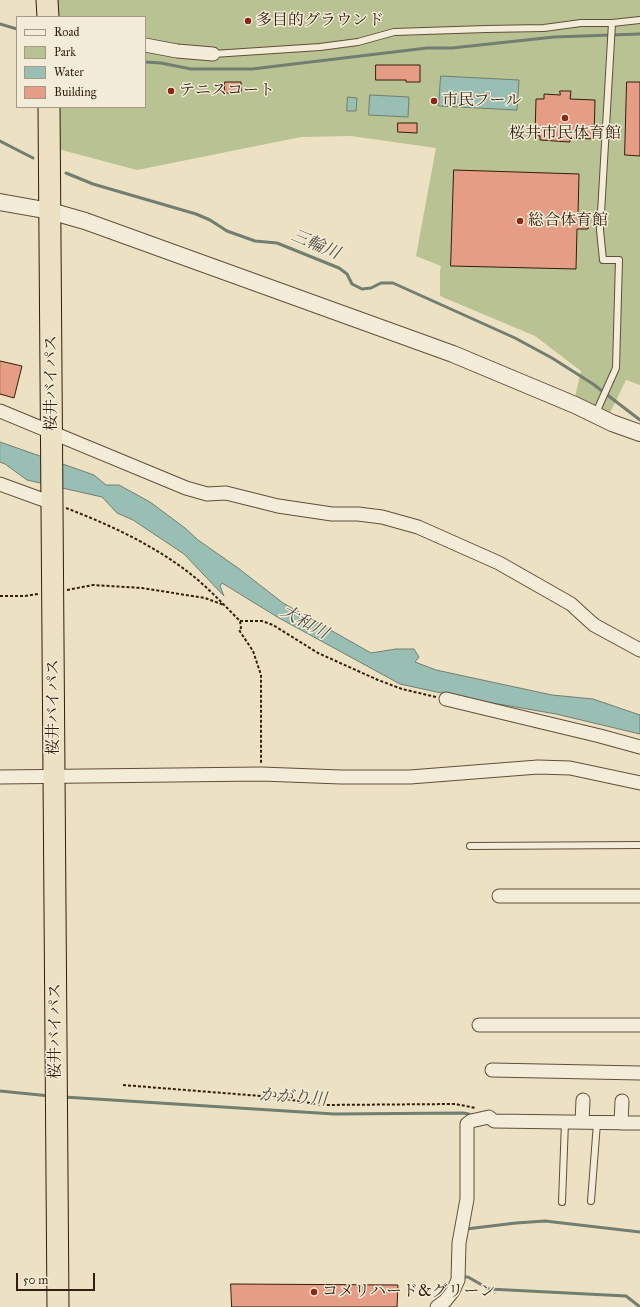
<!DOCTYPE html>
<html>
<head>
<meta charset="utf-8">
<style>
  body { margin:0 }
  #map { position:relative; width:640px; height:1307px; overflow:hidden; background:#ede1c3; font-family:"IM FELL Great Primer",serif }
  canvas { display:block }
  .legend { position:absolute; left:16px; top:16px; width:130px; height:92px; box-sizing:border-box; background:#f3ecd8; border:1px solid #a79986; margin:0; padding:5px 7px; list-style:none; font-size:12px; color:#341d0c }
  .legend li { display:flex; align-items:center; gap:8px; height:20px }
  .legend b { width:20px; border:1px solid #a79986 }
  .scale { position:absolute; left:16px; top:1273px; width:79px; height:18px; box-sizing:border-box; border:2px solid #341d0c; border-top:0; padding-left:5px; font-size:12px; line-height:14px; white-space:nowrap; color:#341d0c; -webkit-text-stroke:3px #f3ecd8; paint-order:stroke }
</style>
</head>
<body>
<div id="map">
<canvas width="640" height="1307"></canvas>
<ul class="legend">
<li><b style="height:5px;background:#f3ecd8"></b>Road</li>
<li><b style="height:11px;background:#b9c293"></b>Park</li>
<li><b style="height:11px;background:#99beb3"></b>Water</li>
<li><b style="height:11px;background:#e59e85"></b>Building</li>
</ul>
<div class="scale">50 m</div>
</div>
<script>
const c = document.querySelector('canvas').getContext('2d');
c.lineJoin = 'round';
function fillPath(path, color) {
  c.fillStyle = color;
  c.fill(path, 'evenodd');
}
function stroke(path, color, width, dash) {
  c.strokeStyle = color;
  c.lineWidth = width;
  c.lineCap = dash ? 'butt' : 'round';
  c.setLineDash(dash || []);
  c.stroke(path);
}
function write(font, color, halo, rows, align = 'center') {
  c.font = font + ' "IM FELL Great Primer","Noto Serif JP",serif';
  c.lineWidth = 3;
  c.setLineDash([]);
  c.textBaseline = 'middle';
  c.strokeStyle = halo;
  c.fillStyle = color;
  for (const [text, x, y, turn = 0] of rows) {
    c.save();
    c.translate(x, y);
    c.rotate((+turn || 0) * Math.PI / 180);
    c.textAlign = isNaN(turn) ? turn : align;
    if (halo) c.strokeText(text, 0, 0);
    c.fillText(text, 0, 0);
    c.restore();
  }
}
const green = new Path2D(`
  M55 0H640V385L626 380 610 413 575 397 581 371 535 336 440 296V271L441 266 416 256 436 148 351 136 301 137 137 170 58 149V107H145V17H55Z`);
const water = new Path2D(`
  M441 76 519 80 517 110 439 106Z
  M370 95 409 97 408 117 369 115Z
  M348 97 357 98 356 111H347Z
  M0 442 94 475 106 485H119L150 502 185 528 198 540 238 568 283 603 371 653 396 649H414L419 657 415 662 436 670 552 695 593 699 640 715V734L556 714 464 698 400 684 279 618 222 583 220 586 224 596 184 554 133 520 117 513 102 497 27 480 5 464 0 462Z`);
const stream = new Path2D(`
  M0 24 17 29
  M145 62 161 63 191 69H252L427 48H452L554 37 640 34
  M0 141 33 158
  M66 173 93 184 196 214 210 220 227 231 255 241 277 243 339 268 347 274 352 284 362 289 371 288 381 283H393L515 338 552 358 593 384 640 420
  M0 1091 50 1096
  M64 1097 334 1114 463 1113 469 1114 470 1119
  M466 1229 516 1223 545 1221 640 1232
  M463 1277H468L489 1289 626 1296 640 1307`);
const building = new Path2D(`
  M376 65H420V82H406V80H376Z
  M225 82H241V93H225Z
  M627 82H640V156L625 155Z
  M560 91H571L570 99 595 100 594 139 570 138V142L540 140V136L535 135 536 99H544V94L560 95Z
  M398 123H417V133L398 132Z
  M454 170 579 174 578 214H588V229H577L576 269 451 266Z
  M0 361 22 366 14 398 0 394Z
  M231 1284 398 1285 397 1307H232Z`);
const path = new Path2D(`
  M66 508C113 526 160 548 198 580 213 593 226 607 240 621L241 628 239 630 253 651 261 675V763
  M67 590 93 585 142 588 205 598 224 605
  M0 596H25L38 594
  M240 621H262L273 625 318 653 378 680 402 689 436 697
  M123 1085 273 1097 323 1105 455 1104 476 1108`);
const service = new Path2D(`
  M213 54 320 47 358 42 394 32 486 29 544 28 581 23H612L640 20
  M596 415 599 406 616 368 619 260H603L600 230 612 23
  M470 846 640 845
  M591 1201 597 1123
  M562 1202 565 1122`);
const minor = new Path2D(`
  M145 45 177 51 213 54
  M0 411 186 488 207 494 226 493 278 506 332 514H358L382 517 418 527 499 563 571 604 594 625 640 650
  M0 484 52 503
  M446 699 600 736 640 747
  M0 777 261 774 341 777H410L538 767 570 768 640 783
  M499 896H640
  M479 1025H640
  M492 1070 640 1073
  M582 1122 583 1100
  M621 1123 622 1101
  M437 1307 445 1301 453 1291 458 1280 459 1243 467 1199V1124L471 1121 489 1117 494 1121 640 1123`);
const tertiary = new Path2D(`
  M0 202 50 211 85 221 453 354 575 405 612 423 640 433`);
const trunk = new Path2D(`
  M47 0 48 17
  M49 107 58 1307`);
const markers = [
  [248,21,4,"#8f2418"],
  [171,91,4,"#8f2418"],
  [434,101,4,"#8f2418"],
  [565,118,4,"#8f2418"],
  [520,221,4,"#8f2418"],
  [314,1292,4,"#8f2418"]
];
const poiNames = [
  ["多目的グラウンド",256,21],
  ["テニスコート",179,91],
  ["市民プール",442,101],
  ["桜井市民体育館",565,134,"center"],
  ["総合体育館",528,221],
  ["コメリハード&グリーン",322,1292]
];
const streetNames = [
  ["桜井バイパス",52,383,-90],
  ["桜井バイパス",54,707,-90],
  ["桜井バイパス",56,1031,-90]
];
const waterNames = [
  ["三輪川",315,245,23],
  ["大和川",304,623,29],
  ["かがり川",293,1098,4]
];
fillPath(green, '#b9c293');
fillPath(water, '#99beb3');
stroke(water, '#717e70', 1);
stroke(stream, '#717e70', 3);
fillPath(building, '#e59e85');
stroke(building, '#341d0c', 1);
stroke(service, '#624e3a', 8);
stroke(minor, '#624e3a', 15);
stroke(tertiary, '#624e3a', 18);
stroke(trunk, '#341d0c', 23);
stroke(path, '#341d0c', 2, [3, 2]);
stroke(service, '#f3ecd8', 6);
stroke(minor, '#f3ecd8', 13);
stroke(tertiary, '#f3ecd8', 16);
stroke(trunk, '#ede1c3', 21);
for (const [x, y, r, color] of markers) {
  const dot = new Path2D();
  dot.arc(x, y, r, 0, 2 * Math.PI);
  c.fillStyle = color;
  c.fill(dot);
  stroke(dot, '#f3ecd8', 1.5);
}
write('16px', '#341d0c', '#f3ecd8', poiNames, 'left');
write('16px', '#341d0c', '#f3ecd8', streetNames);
write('italic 17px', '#524d3e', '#f3ecd8', waterNames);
</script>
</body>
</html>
